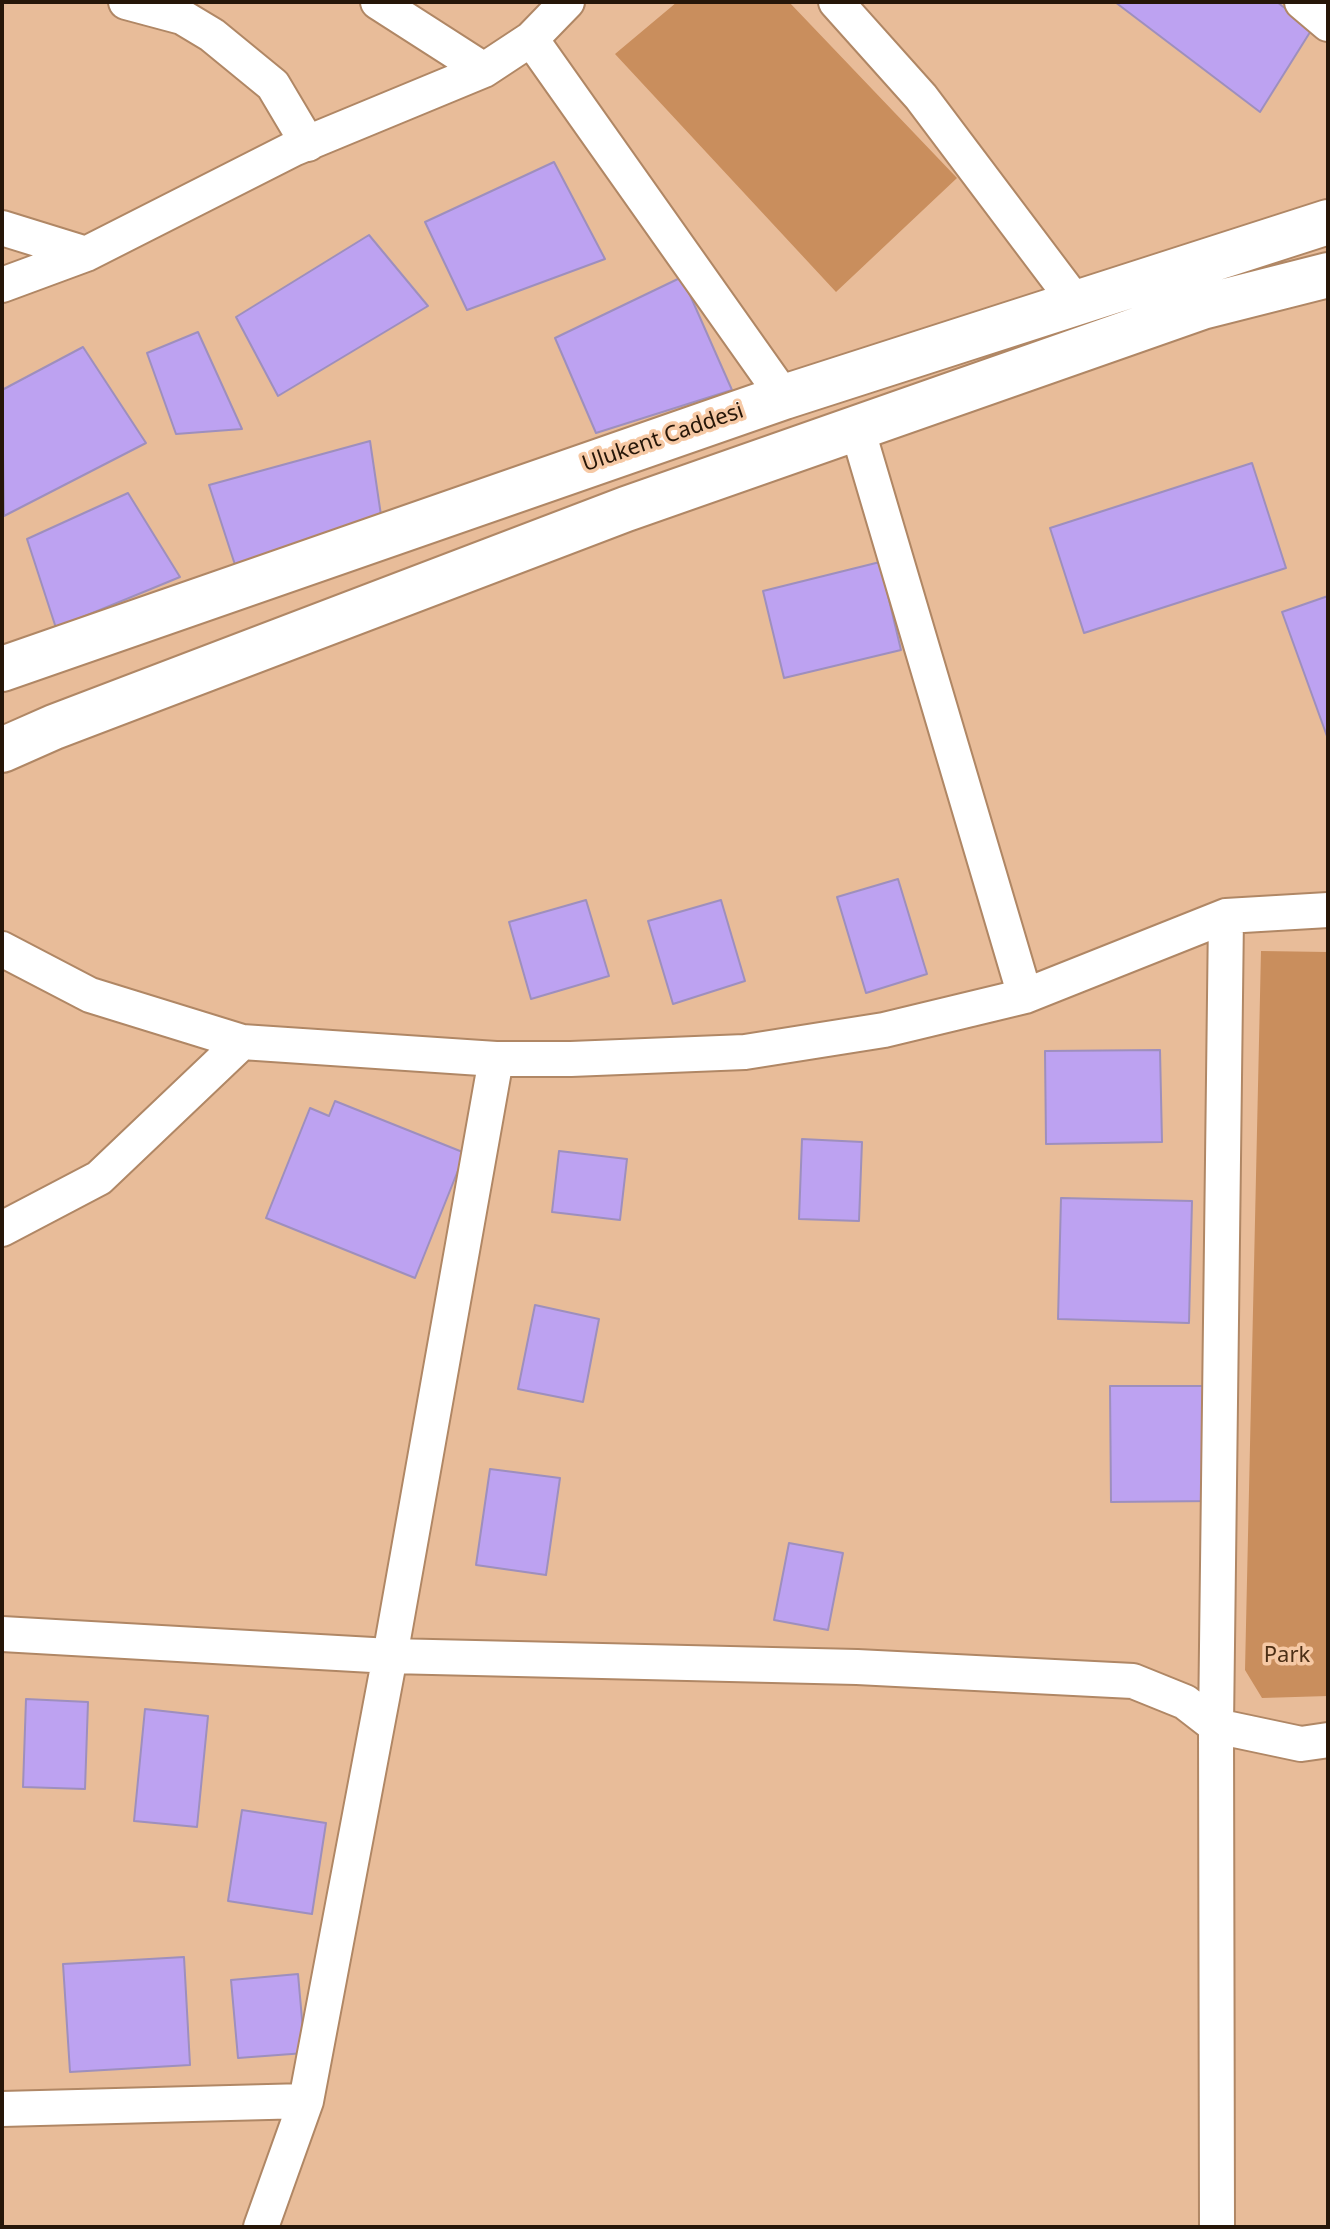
<!DOCTYPE html>
<html>
<head>
<meta charset="utf-8">
<style>
  body { margin:0 }
  #map { position:relative; width:1330px; height:2229px; overflow:hidden; background:#e8bc99; font-family:"Noto Sans",sans-serif }
  canvas { display:block }
  .frame { position:absolute; inset:0; border:4px solid #261608; pointer-events:none }
</style>
</head>
<body>
<div id="map">
<canvas width="1330" height="2229"></canvas>
<div class="frame"></div>
</div>
<script>
const c = document.querySelector('canvas').getContext('2d');
c.lineJoin = 'round';
function fillPath(path, color) {
  c.fillStyle = color;
  c.fill(path, 'evenodd');
}
function stroke(path, color, width, dash) {
  c.strokeStyle = color;
  c.lineWidth = width;
  c.lineCap = dash ? 'butt' : 'round';
  c.setLineDash(dash || []);
  c.stroke(path);
}
function write(font, color, halo, rows, align = 'center') {
  c.font = font + ' "Noto Sans",sans-serif';
  c.lineWidth = 7;
  c.setLineDash([]);
  c.textBaseline = 'middle';
  c.strokeStyle = halo;
  c.fillStyle = color;
  for (const [text, x, y, turn = 0] of rows) {
    c.save();
    c.translate(x, y);
    c.rotate((+turn || 0) * Math.PI / 180);
    c.textAlign = isNaN(turn) ? turn : align;
    if (halo) c.strokeText(text, 0, 0);
    c.fillText(text, 0, 0);
    c.restore();
  }
}
const green = new Path2D(`
  M677 2H789L957 178 836 292 615 54Z
  M1261 951 1328 952V1696L1262 1698 1245 1670Z`);
const building = new Path2D(`
  M1115 2H1277L1312 29 1260 112Z
  M554 162 605 259 467 310 425 222Z
  M369 235 428 306 278 396 236 317Z
  M682 277 732 390 596 433 555 338Z
  M198 332 242 429 176 434 147 353Z
  M83 347 146 443 4 516 2 390Z
  M370 441 382 522 237 571 209 485Z
  M1252 463 1286 568 1084 633 1050 528Z
  M128 493 180 577 56 628 27 539Z
  M880 562 901 650 784 678 763 591Z
  M1328 596V739L1282 612Z
  M898 879 927 974 866 993 837 897Z
  M586 900 609 976 531 999 509 922Z
  M721 900 745 981 673 1004 648 921Z
  M1160 1050 1162 1142 1046 1144 1045 1051Z
  M335 1101 465 1153 415 1278 266 1218 310 1108 329 1116Z
  M802 1139 862 1142 859 1221 799 1219Z
  M559 1151 627 1159 620 1220 552 1212Z
  M1061 1198 1192 1201 1189 1323 1058 1319Z
  M535 1305 599 1319 583 1402 518 1389Z
  M1110 1386H1211L1212 1501 1111 1502Z
  M490 1469 560 1478 546 1575 476 1565Z
  M789 1543 843 1553 828 1630 774 1620Z
  M26 1699 88 1702 85 1789 23 1787Z
  M145 1709 208 1716 197 1827 134 1821Z
  M242 1810 326 1823 312 1914 228 1901Z
  M184 1957 190 2065 70 2072 63 1964Z
  M298 1974 305 2053 238 2058 231 1980Z`);
const street = new Path2D(`
  M126 2 182 17 212 35 273 85 308 144
  M378 2 484 70
  M836 2 921 97 1077 304
  M1302 2 1328 24
  M531 39 784 397
  M2 228 86 254
  M2 285 86 254 293 149 484 70 531 39 567 2
  M857 428 1025 996
  M2 949 90 995 242 1042 496 1059H571L745 1052 884 1030 1025 996 1226 916 1328 910
  M2 1229 99 1178 242 1042
  M2 1634 390 1656 857 1667 1133 1681 1185 1702 1216 1726 1301 1744 1328 1740
  M2 2109 306 2101
  M261 2227 306 2101 390 1656 496 1059
  M1217 2227 1216 1726 1226 916`);
const secondary = new Path2D(`
  M2 669 784 397 1328 222
  M2 750 54 727 626 509 1202 307 1328 275`);
const streetNames = [
  ["Ulukent Caddesi",663,438,-19]
];
const parkNames = [
  ["Park",1287,1656]
];
fillPath(green, '#c98e5d');
fillPath(building, '#bda2f1');
stroke(building, '#9e8fbd', 2);
stroke(street, '#b08765', 38);
stroke(secondary, '#b08765', 48);
stroke(street, '#fff', 34);
stroke(secondary, '#fff', 44);
write('22px', '#261608', '#f6c9a5', streetNames);
write('22px', '#4c2f15', '#f6c9a5', parkNames);
</script>
</body>
</html>
